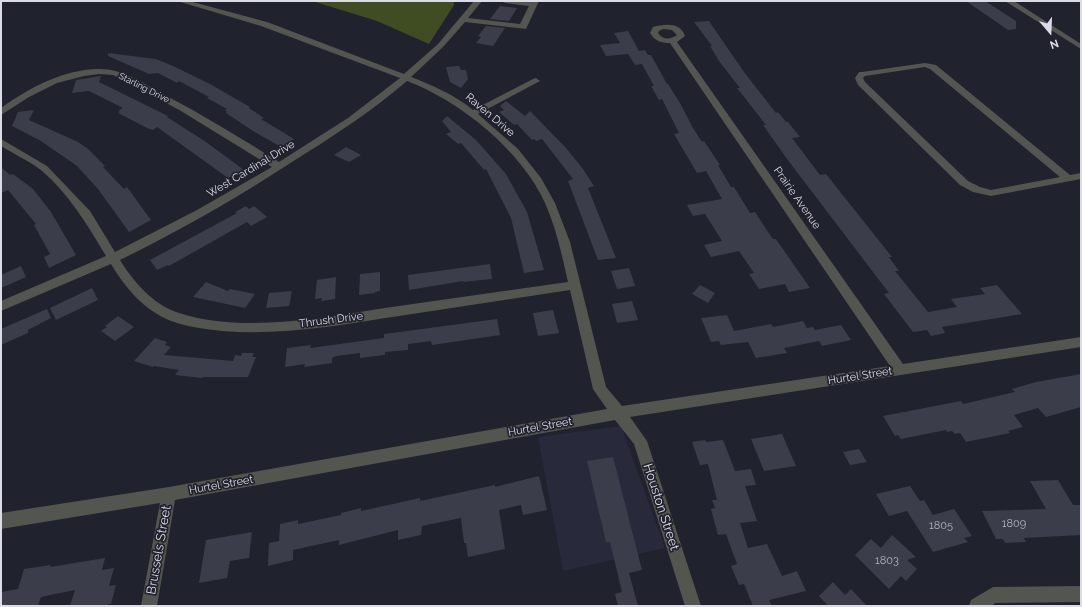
<!DOCTYPE html>
<html>
<head>
<meta charset="utf-8">
<style>
  body { margin:0 }
  #map { position:relative; width:1082px; height:607px; overflow:hidden; background:#20222e; font-family:Raleway,sans-serif }
  canvas { display:block }
  .frame { position:absolute; inset:0; border:2px solid #dbdce5; pointer-events:none }
  .north { position:absolute; left:1030px; top:12px; width:40px; height:40px; -webkit-text-stroke:3px #20222e; paint-order:stroke; rotate:161deg; font-size:11px; font-weight:700; line-height:16px; text-align:center; color:#dbdce5 }
  .north::after { content:''; display:block; margin:auto; width:14px; height:18px; background:#dbdce5; clip-path:polygon(50% 0,100% 100%,50% 72%,0 100%) }
</style>
</head>
<body>
<div id="map">
<canvas width="1082" height="607"></canvas>
<div class="frame"></div>
<div class="north">N</div>
</div>
<script>
const c = document.querySelector('canvas').getContext('2d');
c.lineJoin = 'round';
function fillPath(path, color) {
  c.fillStyle = color;
  c.fill(path, 'evenodd');
}
function write(font, color, halo, rows, align = 'center') {
  c.font = font + ' Raleway,sans-serif';
  c.lineWidth = 3.5;
  c.setLineDash([]);
  c.textBaseline = 'middle';
  c.strokeStyle = halo;
  c.fillStyle = color;
  for (const [text, x, y, turn = 0] of rows) {
    c.save();
    c.translate(x, y);
    c.rotate((+turn || 0) * Math.PI / 180);
    c.textAlign = isNaN(turn) ? turn : align;
    if (halo) c.strokeText(text, 0, 0);
    c.fillText(text, 0, 0);
    c.restore();
  }
}
const built = new Path2D(`
  M621 426 665 548 563 571 538 437Z`);
const green = new Path2D(`
  M312 1H454V5L429 44 377 21Z`);
const building = new Path2D(`
  M966 1H985L1016 21V29L1008 30Z
  M500 6 517 8 509 21 490 19Z
  M709 21 744 72 776 113 778 112 786 122H788L800 137 792 138 820 175 826 174 892 257H889L899 271H895L928 312 957 307 951 299 985 294 980 288 997 285 1022 314 942 327 945 333 931 336 927 330 913 332 884 294 889 293 787 159 763 125H766L737 88H740L719 61 710 46H712L694 22Z
  M486 26 505 28 493 46 476 43 481 37 478 36Z
  M628 31 639 51 645 50 648 55H651L667 84H668L680 103 693 128 702 142 704 141 720 165H718L731 187H734L750 213 755 212 770 235 773 239H776L810 288 789 292 785 284 759 289 749 274 754 273 739 251 711 257 704 245 722 241 705 214 693 216 687 205 722 199 706 171 697 173 674 134 679 133 662 99 659 100 651 86H654L642 64 635 65 628 54 606 56 600 45 620 43 614 33Z
  M108 53 156 59 173 66 210 84 250 107 249 108 264 118 261 119 294 139 281 147 253 131 226 113 227 112 225 110 227 109 207 98 209 97 179 81 177 83 158 73 149 74 108 56Z
  M459 66 461 70H466L468 79 461 88 450 82 446 67Z
  M101 76 99 82 168 116 167 117 206 142 244 170 228 178 157 127 153 130 149 129 118 113 120 112 118 111 123 108 89 91 72 93 76 80Z
  M506 101 525 116 530 111 566 148 583 169 594 186 588 188 616 258 598 260 568 181 573 179 542 139 536 141 534 139 532 140 517 124 514 125 499 112 504 110 500 106Z
  M34 110 29 120 78 142 87 148 105 166 103 167 124 189 127 187 151 220 129 232 98 189 77 166 41 141 12 126 18 112Z
  M447 116 476 140 506 174 527 212 544 270 524 273 511 218 486 169 484 170 461 143 458 144 446 134 451 132 442 121Z
  M346 147 361 155 349 162 334 155Z
  M1 167 10 175 13 174 33 189 51 212 76 255 49 268 44 257 50 254 34 225 36 224 8 190 1 193Z
  M246 206 249 209 254 206 267 217 251 226 247 222 169 266 168 265 157 270 150 260 237 213 235 212Z
  M490 264 492 279 463 282V281L409 290 408 275Z
  M21 266 26 277 1 288V275Z
  M629 268 635 286 617 289 611 271Z
  M380 272V291L375 292V293L359 295 360 274Z
  M336 277 335 299 321 301 322 298 315 299 317 280Z
  M206 282 228 291 230 289 255 294 245 308 193 297Z
  M700 285 715 293 708 303 692 294Z
  M92 288 98 300 56 320 50 308Z
  M292 291 289 306 266 308 269 293Z
  M632 301 638 320 617 323 612 304Z
  M47 309 51 318 28 330V333L1 345V329Z
  M553 310 559 333 538 336 533 313Z
  M727 315 734 331 771 324 773 327 803 321 807 328 813 327 815 330 841 325 851 340 822 346 819 341 784 348 787 353 756 358 748 342 721 345 719 341 711 342 701 318Z
  M118 316 134 327 115 341 101 331 107 327 105 326Z
  M497 319 500 335 432 345 431 341 408 344V350L385 352V355L360 358V353L336 356 332 358V363L304 367 305 364 285 367 287 348 311 345 310 348 384 338V334Z
  M155 338 167 342 165 345 171 347 164 355 233 361 235 355 241 356 242 353H254L252 357H256L248 377H203L202 378 175 375 179 370 154 366 153 367 134 361Z
  M1081 374V407L1046 417 1038 408 1014 415 1023 427 1008 431 1010 433 966 442 960 433 955 434 952 431 947 432 946 430 901 439 898 435 895 436 883 416 961 401 963 404 1015 392 1012 389 1036 382Z
  M782 434 796 466 764 471 751 439Z
  M705 440 706 442 723 440 735 471 751 469 756 485 745 486 757 521 740 523 748 548 767 544 782 576 797 571 806 591 769 600 772 606H753L744 584 739 585 731 566 737 564 726 534 718 535 711 509 715 508 712 500H717L708 464 700 465 692 442Z
  M859 449 867 462 850 465 843 452Z
  M613 457 642 570 629 573 638 606H618L615 594 622 592 610 542H606L587 461Z
  M539 476 547 510 523 515 521 505 499 510 505 549 468 557 466 543H464L461 518 422 526 421 535 398 540V530L339 545V540L293 550V560L268 566 269 543 279 541 280 524 298 520V524L341 515V513L361 508V511L420 498V501L495 485V487Z
  M1058 480 1073 505H1081V535L1024 538 1026 542 1005 543 1003 539H996L982 511 1046 509 1030 481Z
  M910 486 920 501 924 500 933 515 954 509 972 536 964 538 968 542 933 552 907 511 889 516 876 494Z
  M252 532 249 558 230 561 227 578 199 583 206 540Z
  M892 535 916 557 907 560 917 569 906 581 901 576 889 589 855 555 871 539 881 548Z
  M105 558 102 570 114 568 109 586 116 585 111 604 101 606H70L75 590 41 597 38 606H1V592L18 589 24 569 51 565 50 567Z
  M833 582 845 595 851 589 867 606H828L819 596Z`);
const minor = new Path2D(`
  M177 1H189L267 22 404 74 438 44 474 1H482L468 18 520 24 529 6 505 3 501 1H539L526 29 465 22 443 47 411 77C432 85 455 95 473 110L533 79 536 78 540 81 478 114 518 149 541 178 555 203 570 242 606 387 622 406 890 366 670 43C661 43 655 41 650 33L653 27C665 24 680 22 685 36L677 42 903 364 1081 337V347L630 417 647 441 701 606H685L634 444 615 420 175 500 157 606H141L160 503 1 529V513L169 487 607 409 593 389 570 290C513 299 456 307 399 316 340 325 281 336 222 331 205 329 187 327 171 321 144 310 126 289 111 264L1 311V301L106 256C88 226 69 194 41 170 29 161 14 154 1 146V139L47 166 90 211 115 252 197 210 272 167 181 111 124 80 113 75 99 74 84 76 57 83 29 97 1 115V108C29 88 64 69 99 69 123 69 142 83 163 94 203 115 241 138 279 162L348 118 400 78 261 26ZM663 29 672 30 677 35C670 40 663 40 658 33L659 31ZM407 81C460 101 521 150 545 203 556 228 562 255 568 282 509 290 450 299 392 307 324 317 245 334 179 313 153 305 133 281 120 260 179 231 237 198 292 162 332 137 371 112 407 81Z
  M1005 1H1014L1081 44V49Z
  M925 63 936 65 1070 175 1081 173V179L991 196 973 192 960 185 858 85 855 78 859 72H862ZM925 67 930 69 1060 177 991 190 980 187 968 181 865 82 863 78 865 76Z
  M1081 586V602L995 603 992 606H969L971 600 993 587Z`);
const farStreetnames = [
  ["Starling Drive",144,88,27]
];
const streetNames = [
  ["Raven Drive",490,115,40],
  ["West Cardinal Drive",251,169,-31],
  ["Prairie Avenue",797,198,55],
  ["Thrush Drive",331,320,-7],
  ["Hurtel Street",860,376,-9],
  ["Hurtel Street",540,427,-10],
  ["Hurtel Street",221,485,-10]
];
const nearNumbernames = [
  ["1809",1014,524],
  ["1805",941,526],
  ["1803",887,561]
];
const nearStreetnames = [
  ["Houston Street",661,507,72],
  ["Brussels Street",159,550,-80]
];
fillPath(built, '#282a3b');
fillPath(green, '#404c21');
fillPath(building, '#3b3d4a');
fillPath(minor, '#53554f');
write('9px', '#dbdce5', '#20222e', farStreetnames);
write('11px', '#dbdce5', '#20222e', streetNames);
write('11px', '#b3b4be', null, nearNumbernames);
write('13px', '#dbdce5', '#20222e', nearStreetnames);
</script>
</body>
</html>
